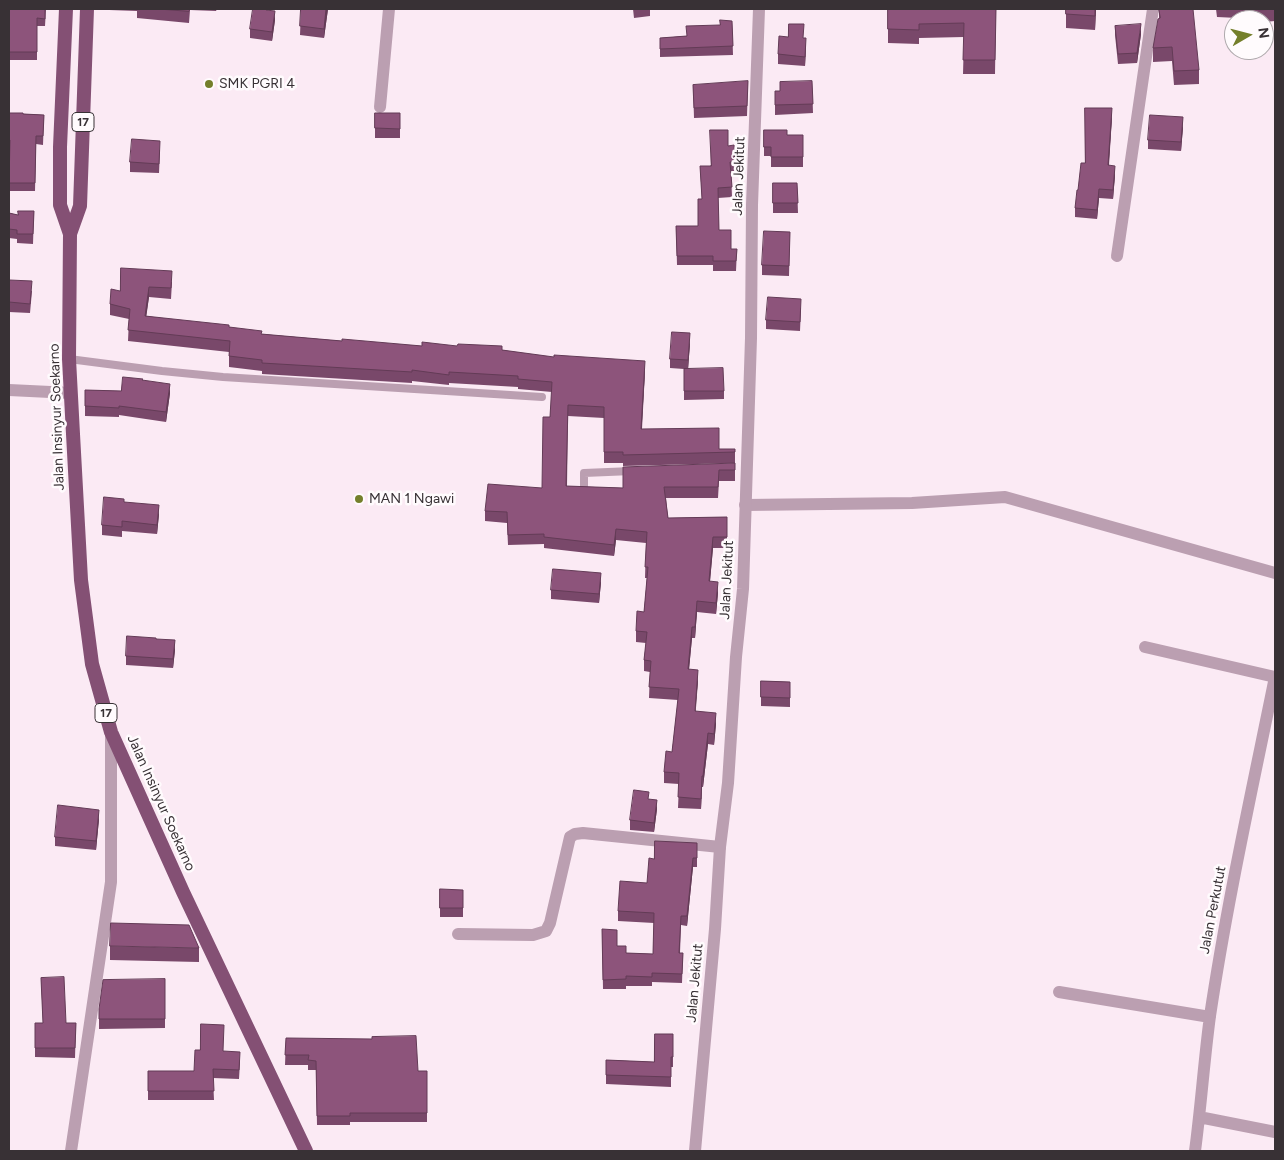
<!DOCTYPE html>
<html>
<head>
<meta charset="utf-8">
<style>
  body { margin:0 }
  #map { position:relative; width:1284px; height:1160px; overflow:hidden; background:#fbeaf4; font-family:Figtree,sans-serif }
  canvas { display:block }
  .frame { position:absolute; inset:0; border:10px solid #383135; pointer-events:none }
  .north { position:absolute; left:1224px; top:10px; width:50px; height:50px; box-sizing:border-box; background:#fffbfd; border:1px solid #afaaad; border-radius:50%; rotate:82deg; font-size:14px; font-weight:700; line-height:20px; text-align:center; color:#383135 }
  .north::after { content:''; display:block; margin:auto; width:18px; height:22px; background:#747f2b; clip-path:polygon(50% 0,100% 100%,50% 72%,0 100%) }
</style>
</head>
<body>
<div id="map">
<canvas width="1284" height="1160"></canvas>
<div class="frame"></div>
<div class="north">N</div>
</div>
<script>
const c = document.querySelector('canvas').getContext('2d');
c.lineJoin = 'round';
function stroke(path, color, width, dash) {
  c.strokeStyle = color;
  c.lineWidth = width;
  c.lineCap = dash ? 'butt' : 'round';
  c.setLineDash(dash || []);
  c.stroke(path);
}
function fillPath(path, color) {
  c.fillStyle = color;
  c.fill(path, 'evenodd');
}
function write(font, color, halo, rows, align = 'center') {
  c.font = font + ' Figtree,sans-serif';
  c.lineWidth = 5;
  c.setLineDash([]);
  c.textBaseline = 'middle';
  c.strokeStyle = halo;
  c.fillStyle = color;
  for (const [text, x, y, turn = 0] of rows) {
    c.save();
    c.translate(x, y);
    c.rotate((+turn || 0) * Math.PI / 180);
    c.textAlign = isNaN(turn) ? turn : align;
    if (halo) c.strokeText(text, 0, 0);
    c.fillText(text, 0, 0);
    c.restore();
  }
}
const service = new Path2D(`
  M69 359 162 371 223 377 542 397
  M584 491V473L632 471`);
const minor = new Path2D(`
  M380 107 389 9
  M1117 256 1153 9
  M9 390 71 393
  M745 505 912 503 1005 497 1275 573
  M1145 647 1275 677
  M458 934 533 935 546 931 550 923 570 837 575 834 583 833 720 847
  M1059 992 1210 1017
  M1199 1117 1275 1132
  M71 1151 111 882V732
  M1195 1151C1201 1106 1204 1061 1210 1016 1227 902 1252 790 1275 677`);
const tertiary = new Path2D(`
  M695 1151 715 929 720 847 728 783 736 657 743 589 751 338 752 205 759 9`);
const trunk = new Path2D(`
  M66 9 60 147V205L70 234 69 359 73 434 81 580 92 664 111 732 183 892 306 1151
  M70 234 80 206 87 9`);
const wall = new Path2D(`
  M9 9H46L45 26H37V60H9Z
  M109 9H217L216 11 190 10 189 23 137 18V11L109 10Z
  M301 9H328L324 38 300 35Z
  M633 9H650V16L634 18Z
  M888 9H996L995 74H963L964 37 919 38V44L888 43Z
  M1096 9 1095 30 1066 28V14Z
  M1159 9 1199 70V84L1174 85 1172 61 1153 62V48L1159 19Z
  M1216 9H1275V21L1264 22V20H1259V19L1217 17Z
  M267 10 275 20 272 41 250 38V29Z
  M732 21 733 55 660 57V38L686 36Z
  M1115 26 1141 34 1137 63 1118 64 1115 35Z
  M803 38 806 47 805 66 778 64V54Z
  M748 81 747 116 694 118 693 85Z
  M812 81 813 113 775 115V91H780Z
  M9 113 44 115 43 145 36 144 35 191H9L10 148H9Z
  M375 113H400V138H375Z
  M1112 117 1109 165 1115 175 1113 199 1099 198 1097 219 1075 217V208L1085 163Z
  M1183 127 1181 151 1148 149V140Z
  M764 130 787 135H803V167H771V156H764Z
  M728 146 735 161V171H731L732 197 718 198 719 230 731 249H737L736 271H713V265H677L676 226H698L702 199 700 166H710Z
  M160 150 159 173 130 172V162Z
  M773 183H797L798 213H773Z
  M34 211 33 244 17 243V239L9 238V213L18 215Z
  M790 232 789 276 762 275V265Z
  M9 280 32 291 30 313 9 312Z
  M172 282 171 299 149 297 146 316 229 327 262 334 342 341 422 346H457L502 350 645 371 642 429 719 449H735V463L623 466V463H604V418L568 416 567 486 623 488 735 463V481H719L718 498H666L668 518 727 517V548H713L710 581 718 593 716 614 697 612 695 638H692L689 669 698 681 695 711 716 724 714 745 708 744 703 787H702L701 809 678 808 679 784 664 783V772L672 752 678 700 649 698 650 672 644 671V660L646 643 636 642V631L644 612 647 578H645L646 543 616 540 614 556 544 548V544L508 545 507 523 485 521V511L542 488 550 417 552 392 518 389V387L449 383V385L412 381V383L262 374V371L229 367V352L128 341 129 319 110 315V304L120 291Z
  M801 308 800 331 766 329V320Z
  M690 343 688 369 724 391V399L684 400V369L670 368V359Z
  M142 380 170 393 166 422 119 415V417L85 416V390L121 391Z
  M124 502 159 514 157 534 122 531V537L102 535V525Z
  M601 582 599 603 551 599V590Z
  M156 639 175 650 173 668 126 665V656Z
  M761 681 790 682V707L761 706Z
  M649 799 657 809 654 832 630 830V820Z
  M99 819 96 850 55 846V837Z
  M697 843V867H693L687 926 681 925 680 953H683L682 983 652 982V986H626V989H603L602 929 617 946 626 953 653 954 654 923 618 921V911L647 883 654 859Z
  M463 890V917H440V908Z
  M110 946 199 948V962L110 960Z
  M41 978 66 1023H76L75 1058 35 1057V1023H43Z
  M165 979V1028L99 1029V1009Z
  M673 1034V1067H671V1087L606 1084V1060L654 1062Z
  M286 1038 418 1071H427V1122H350V1125H317L316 1070H308V1065H285Z
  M223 1051 240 1062 239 1079 213 1078 214 1100H148V1071H194Z`);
const shadedWall = new Path2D(`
  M326 9H328L324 38V29Z
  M1095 9H1096L1095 30Z
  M275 11V20L272 41V32Z
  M1141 24V34L1137 63V53Z
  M806 38V47L805 66V57Z
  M1112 108V117L1108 175V165Z
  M1183 117V127L1181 151V142Z
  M1115 166V175L1113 199V190Z
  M1099 189V198L1097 219V210Z
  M149 287V297L145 326V316Z
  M690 333V343L688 370V360Z
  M645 361V371L641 440V429Z
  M170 384V393L166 422V412Z
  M159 505V514L157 534V525Z
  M616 529V540L614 556V545Z
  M713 537V548L709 592V581Z
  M601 573V582L599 603V594Z
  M718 582V593L716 614V603Z
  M697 601V612L695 638V627Z
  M692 627V638L688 680V669Z
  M175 640V650L173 668V659Z
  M698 670V681L695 721V711Z
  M716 713V724L714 745V734Z
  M708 733V744L703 787V776Z
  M702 776V787L701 809V799Z
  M657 800V809L654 832V823Z
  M99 810V819L96 850V841Z
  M693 858V867L687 926V916Z`);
const building = new Path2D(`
  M9 9H45V19L37 18V52H9Z
  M159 9H190L189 11Z
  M253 9H266V10L275 11 272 32 250 29Z
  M301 9H326L324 29 300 26Z
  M888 9H996L995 60H963L964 23 919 24V30L888 29Z
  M1066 9H1095V16L1066 14Z
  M1159 9H1193L1199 70 1174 71 1172 47 1153 48 1158 19 1160 18Z
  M1259 9H1275L1259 10Z
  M720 20 732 21 733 46 660 49V38L687 36 686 26 720 25Z
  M789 24H804L803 38H806L805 57 778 54 779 36 788 37Z
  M1141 24 1137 53 1118 54 1115 26Z
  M748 81 747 106 694 108 693 85Z
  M812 81 813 104 775 105V91H780V82Z
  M1085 108H1112L1108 165 1115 166 1113 190 1099 189 1097 210 1075 208 1077 190H1078L1081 163H1085Z
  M9 113H23V114L44 115 43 136H36L35 183H9L10 140H9Z
  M375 113H400V129L375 128Z
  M1150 115 1183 117 1181 142 1148 140Z
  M710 130H728V146L734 145 735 161 730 162 732 187 718 188 719 230H731V249H737L736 261H713V256H677L676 226H698V199H702L700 166H711Z
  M764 130H787V135H803V157H771V147H764Z
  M132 139 160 141 159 164 130 162Z
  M773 183H797L798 203H773Z
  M18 211H34L33 234H17V230L9 229V213L18 215Z
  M764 231 790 232 789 266 762 265Z
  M121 268 172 271 171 288 149 287 145 316 229 325V327L262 331 261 334 342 341V339L422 346V342L457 346 458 344 502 346V350L554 357V355L645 361 641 429 719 428V449H735V452L623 455V452H604V407L568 405 566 486 623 488V467L735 463V470H719L718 487H664L668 518 727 517V537H713L709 581 718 582 716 603 697 601 695 627H692L688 669 698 670 695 711 716 713 714 734 708 733 703 776H702L701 799 678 797 679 773 664 772 666 751 672 752 679 689 649 687 651 661 644 660 647 632 636 631 637 611 644 612 648 567H645L647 532 616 529 614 545 544 537V534L508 535 507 512 485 511 488 484 542 488 543 417H550L552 382 518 379V376L449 372V375L412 370V372L262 363V360L229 356 230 341 128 330 130 309 110 304 111 289 120 291Z
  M9 280 32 281 30 304 9 302Z
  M768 297 801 299 800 322 766 320Z
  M672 332 690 333 688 360 670 359Z
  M723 368 724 391H684V369Z
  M123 377 143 379 142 380 170 384 166 412 119 406V408L85 406V390L121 391Z
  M104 497 124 499V502L159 505 157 525 122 521V527L102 525Z
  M553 569 601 573 599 594 551 590Z
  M127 636 156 638V639L175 640 173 659 126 656Z
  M761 681 790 682V698L761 697Z
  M634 790 649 792 648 799 657 800 654 823 630 820Z
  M58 805 99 810 96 841 55 837Z
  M655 841 697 843V858H693L687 916H681L679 953H683L682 974 652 973V977L626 976V979L603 980 602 929 617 930V946H626V953L653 954 654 913 618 911 620 881 647 883 649 858 654 859Z
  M440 889 463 890V908H440Z
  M111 923 189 925 199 948 110 946Z
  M64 977 66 1023H76L75 1048H35V1023H43L41 978Z
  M165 979V1019H99V1009L103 980Z
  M201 1024 224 1025 223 1051 240 1052 239 1070 213 1069 214 1091H148V1071H194L195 1050H200Z
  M655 1034H673V1057H671V1077L606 1075V1060L654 1062Z
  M416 1036 418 1071H427V1113H350V1116H317L316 1061 308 1060 309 1055H285L286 1038 372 1039V1037Z`);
const markers = [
  [209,84,5,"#747f2b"],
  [359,499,5,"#747f2b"]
];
const shields = [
  [83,122,22],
  [106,713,22]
];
const shieldNames = [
  ["17",83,122],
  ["17",106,713]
];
const poiNames = [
  ["SMK PGRI 4",219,84],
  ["MAN 1 Ngawi",369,499]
];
const streetNames = [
  ["Jalan Jekitut",739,176,-88],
  ["Jalan Insinyur Soekarno",57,417,-92],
  ["Jalan Jekitut",727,580,-87],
  ["Jalan Insinyur Soekarno",161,803,66],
  ["Jalan Perkutut",1213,910,-79],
  ["Jalan Jekitut",695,983,-85]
];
stroke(service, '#bb9fb1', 8);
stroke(minor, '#bb9fb1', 12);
stroke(tertiary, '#bb9fb1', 12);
stroke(trunk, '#845074', 14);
fillPath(wall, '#79486a');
fillPath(shadedWall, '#633b56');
fillPath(building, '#8d547b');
stroke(building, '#633b56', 1);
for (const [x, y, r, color] of markers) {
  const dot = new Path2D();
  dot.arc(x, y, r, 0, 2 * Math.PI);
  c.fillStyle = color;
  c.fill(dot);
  stroke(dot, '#fffbfd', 2);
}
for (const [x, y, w] of shields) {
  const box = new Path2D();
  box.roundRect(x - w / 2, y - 9.5, w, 19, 4);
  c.fillStyle = '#fffbfd';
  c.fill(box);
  stroke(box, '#383135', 1);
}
write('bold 12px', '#383135', null, shieldNames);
write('14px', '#383135', '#fffbfd', poiNames, 'left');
write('14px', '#383135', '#fffbfd', streetNames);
</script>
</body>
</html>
